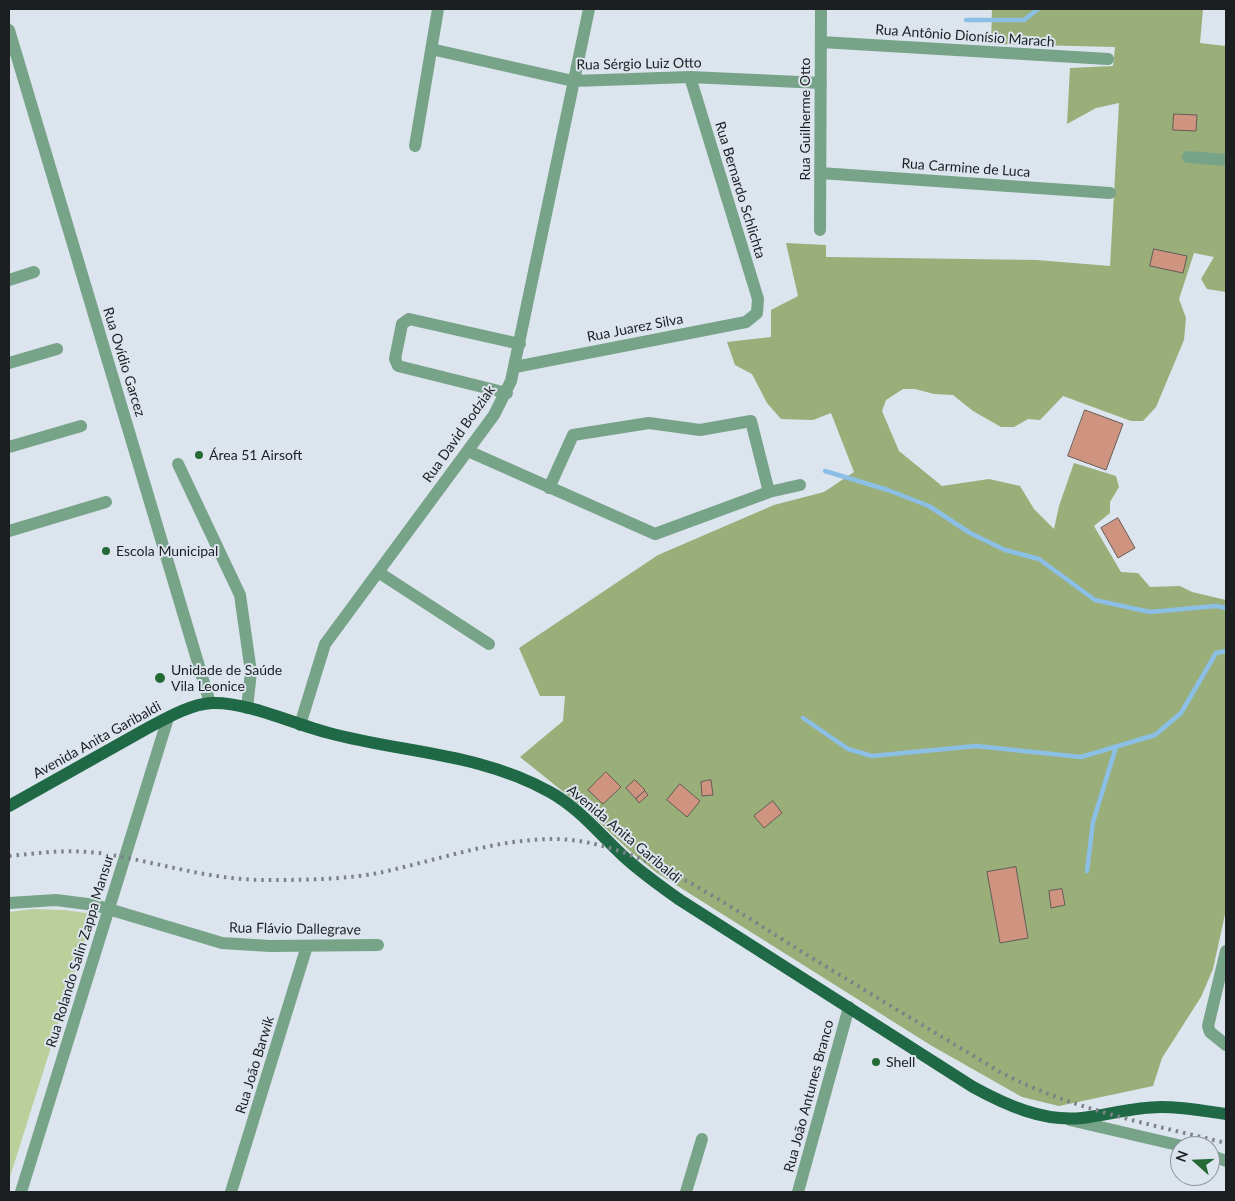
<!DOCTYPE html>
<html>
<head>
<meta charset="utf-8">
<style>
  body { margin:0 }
  #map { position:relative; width:1235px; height:1201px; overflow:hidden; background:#dce4ed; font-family:Lato,sans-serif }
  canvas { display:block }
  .frame { position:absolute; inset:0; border:10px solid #1c1f22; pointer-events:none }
  .north { position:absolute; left:1170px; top:1136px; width:50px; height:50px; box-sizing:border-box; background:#dce4ed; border:1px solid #8f959c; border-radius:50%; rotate:290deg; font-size:14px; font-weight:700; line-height:20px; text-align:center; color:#1c1f22 }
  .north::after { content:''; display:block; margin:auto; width:18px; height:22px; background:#256a36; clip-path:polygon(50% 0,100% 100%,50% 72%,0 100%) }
</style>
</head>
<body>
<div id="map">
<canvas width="1235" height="1201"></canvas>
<div class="frame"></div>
<div class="north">N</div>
</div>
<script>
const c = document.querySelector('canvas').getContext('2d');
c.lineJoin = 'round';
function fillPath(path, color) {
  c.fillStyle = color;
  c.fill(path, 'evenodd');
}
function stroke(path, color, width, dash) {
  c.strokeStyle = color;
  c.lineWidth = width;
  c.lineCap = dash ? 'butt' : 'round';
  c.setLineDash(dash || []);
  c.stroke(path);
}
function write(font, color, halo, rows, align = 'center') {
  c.font = font + ' Lato,sans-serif';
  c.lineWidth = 4;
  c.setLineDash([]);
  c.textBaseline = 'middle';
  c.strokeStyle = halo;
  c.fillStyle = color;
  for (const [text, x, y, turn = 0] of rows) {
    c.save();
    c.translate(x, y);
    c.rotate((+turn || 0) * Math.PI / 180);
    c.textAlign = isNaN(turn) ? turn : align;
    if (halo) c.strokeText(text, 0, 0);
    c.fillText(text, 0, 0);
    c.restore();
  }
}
const green = new Path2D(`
  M33 909 64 910 93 914 9 1180V912Z`);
const forest = new Path2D(`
  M992 9H1203L1200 43 1226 46V292L1207 289 1201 279 1214 257 1194 253 1179 299 1186 318 1184 340 1156 407 1143 421H1131L1063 396 1040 420 1028 419 1014 427H1001L973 411 953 395 934 394 915 389H903L886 400 882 411 899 451 942 486 989 479 1020 486 1034 509 1054 529 1059 506 1074 463 1116 476 1119 487 1110 502V513L1094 526 1121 572 1138 573 1150 587 1180 586 1192 592 1226 600V910L1213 969 1201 997 1162 1058 1153 1086 1059 1106 1022 1097 932 1046 657 873 631 852 586 810 520 757 563 721 565 696H540L519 648 658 555 774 505 824 492 854 472 831 413 813 420 781 419 767 403 752 374 735 365 727 342 771 337V310L798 296 786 243 826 245V257L1037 260 1110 266 1119 103 1096 108 1067 124 1070 68 1113 66 1115 47 991 44Z`);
const stream = new Path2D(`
  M966 20H1024L1038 9
  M825 471 888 490 929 506 970 533 1005 550 1039 559 1095 600 1150 612 1216 606 1226 608
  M803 718 848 749 872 756 976 746 1081 757 1155 735 1181 713 1216 653 1226 651
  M1087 871 1093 822 1116 747`);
const building = new Path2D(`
  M1174 114 1197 115 1196 131 1173 130Z
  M1154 249 1187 256 1183 273 1150 266Z
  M1085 410 1123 424 1106 470 1068 456Z
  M1118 518 1135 548 1118 558 1101 528Z
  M606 772 621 787 603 804 588 790Z
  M635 780 645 790 636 799 626 788Z
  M711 780 713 795 702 796 701 782Z
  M680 784 700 801 687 817 667 800Z
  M645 791 648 795 639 803 636 799Z
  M773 801 782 813 764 828 754 816Z
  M1016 867 1028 938 1000 943 987 872Z
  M1062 889 1065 905 1051 908 1049 891Z`);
const minor = new Path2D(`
  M9 30 210 703
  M821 42 1108 59
  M431 49 573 81 690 77 821 83
  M415 146 438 9
  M1188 157 1226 160
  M820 173 1110 193
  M820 230 821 9
  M9 280 34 272
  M9 363 57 349
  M515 367 746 322 757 313 758 299 690 77
  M507 393 398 366 395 359 402 324 409 319 520 344
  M9 447 81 426
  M468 451 655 534 769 492 800 485
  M178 464 240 595 251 672 247 708
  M549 488 573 435 649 423 700 430 751 421 769 492
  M9 531 106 502
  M378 572 489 644
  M300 725 325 644 494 415 511 381 589 9
  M9 903 56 900 95 905 222 943 270 946 378 945
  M1226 951 1208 1026 1210 1032 1226 1045
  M1070 1120 1182 1146
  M1210 1155 1226 1161
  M21 1192 168 718
  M231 1192 307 946
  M686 1192 702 1139
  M798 1192 849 1007`);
const major = new Path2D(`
  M9 806 146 729C165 719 190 704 212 703 249 702 293 724 329 733 403 753 481 753 550 792 577 807 596 830 618 851 637 870 659 885 680 900L973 1087C1006 1105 1043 1122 1082 1118 1108 1115 1134 1107 1161 1107 1183 1107 1205 1111 1226 1114`);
const rail = new Path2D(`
  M9 856C39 853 68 849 99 853 154 861 205 879 261 880 301 880 345 880 383 872 441 859 496 839 555 839 640 840 734 910 804 953 869 993 934 1032 1000 1072 1070 1109 1149 1124 1226 1143`);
const markers = [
  [199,455,5,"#256a36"],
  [106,551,5,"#256a36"],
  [160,678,6,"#256a36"],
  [876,1062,5,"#256a36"]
];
const streetNames = [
  ["Rua Antônio Dionísio Marach",965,36,4],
  ["Rua Sérgio Luiz Otto",639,64,-1],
  ["Rua Guilherme Otto",805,119,-90],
  ["Rua Carmine de Luca",966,168,4],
  ["Rua Bernardo Schlichta",740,190,73],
  ["Rua Juarez Silva",635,328,-11],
  ["Rua Ovídio Garcez",124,362,73],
  ["Rua David Bodziak",459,434,-55],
  ["Avenida Anita Garibaldi",97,740,-29],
  ["Avenida Anita Garibaldi",624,834,40],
  ["Rua Flávio Dallegrave",295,929,1],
  ["Rua Rolando Salin Zappa Mansur",80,951,-73],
  ["Rua João Barwik",255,1065,-73],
  ["Rua João Antunes Branco",809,1096,-75]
];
const poiNames = [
  ["Área 51 Airsoft",209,455],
  ["Escola Municipal",116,551],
  ["Unidade de Saúde",171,670],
  ["Vila Leonice",171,686],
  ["Shell",886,1062]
];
fillPath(green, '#bbcf9b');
fillPath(forest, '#9aae79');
stroke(stream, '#8cbfe5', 4.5);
fillPath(building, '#ce9480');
stroke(building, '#665b57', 1);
stroke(minor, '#77a389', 12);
stroke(major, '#1f6946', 12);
stroke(rail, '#7d8288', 4, [2.5, 5]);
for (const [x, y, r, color] of markers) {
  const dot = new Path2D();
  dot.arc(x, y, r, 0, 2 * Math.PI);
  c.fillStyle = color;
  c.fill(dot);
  stroke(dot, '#dce4ed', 2);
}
write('14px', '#1c1f22', '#dce4ed', streetNames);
write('14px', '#1c1f22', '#dce4ed', poiNames, 'left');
</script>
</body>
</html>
